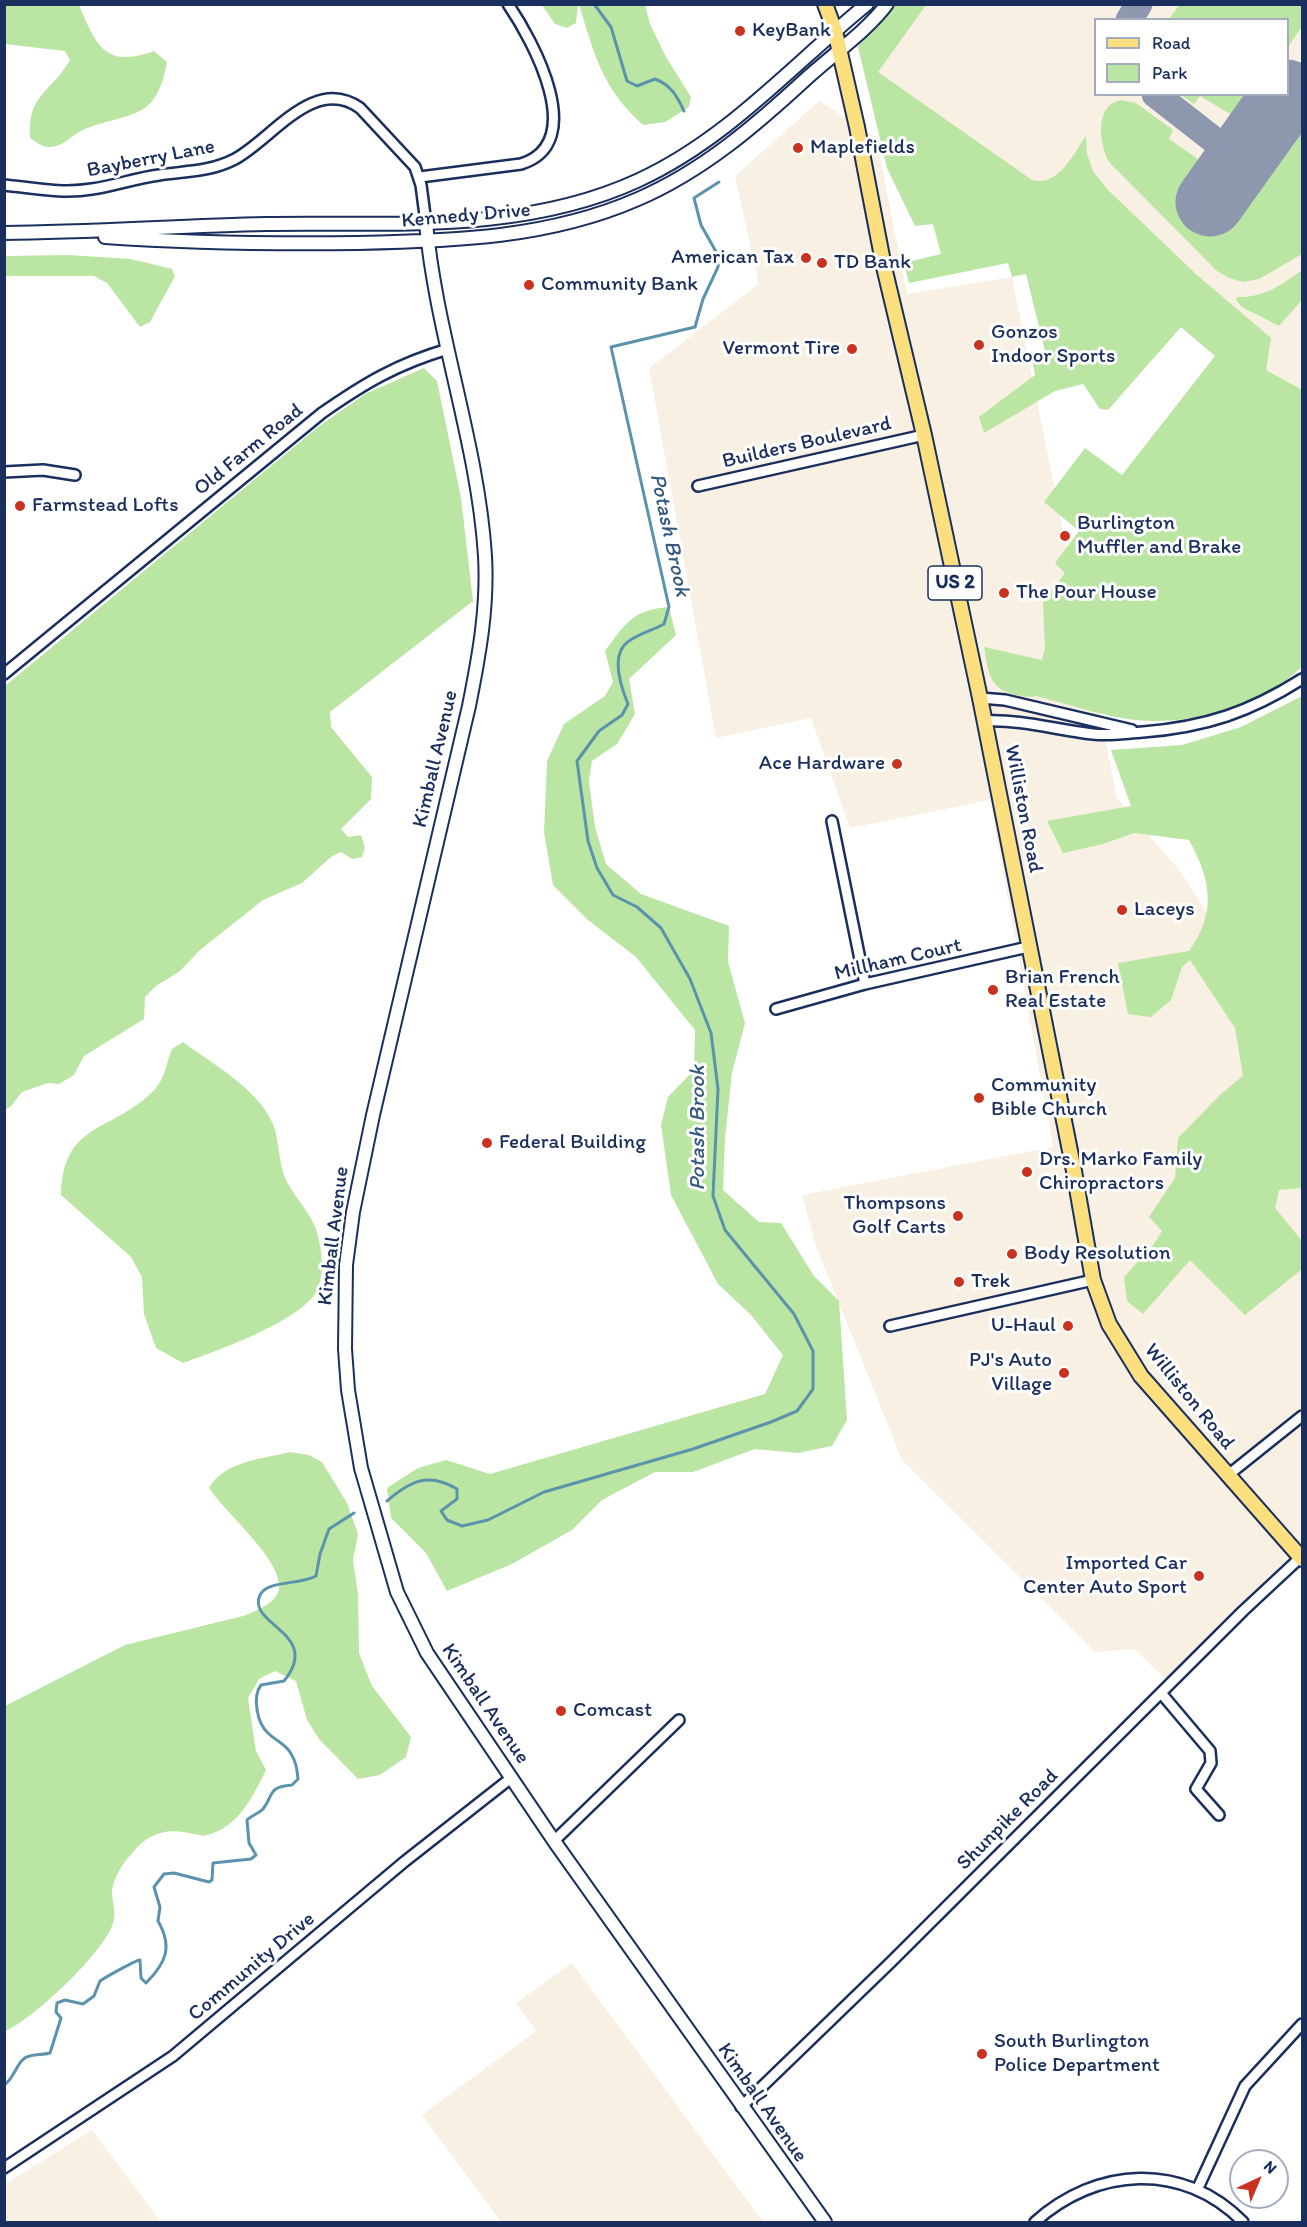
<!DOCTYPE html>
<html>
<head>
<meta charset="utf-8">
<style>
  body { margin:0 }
  #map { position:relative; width:1307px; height:2227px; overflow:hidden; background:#fff; font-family:Itim,sans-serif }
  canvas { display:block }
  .frame { position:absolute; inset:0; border:6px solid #1b2f5e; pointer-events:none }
  .legend { position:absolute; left:1094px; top:18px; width:195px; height:78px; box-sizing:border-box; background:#fff; border:2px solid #a4acbf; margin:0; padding:8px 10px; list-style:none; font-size:18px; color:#1b2f5e }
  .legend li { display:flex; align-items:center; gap:12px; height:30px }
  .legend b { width:30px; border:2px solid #a4acbf }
  .north { position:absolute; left:1229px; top:2149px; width:60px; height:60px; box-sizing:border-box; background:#fff; border:2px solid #a4acbf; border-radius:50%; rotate:44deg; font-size:16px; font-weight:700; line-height:24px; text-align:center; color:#1b2f5e }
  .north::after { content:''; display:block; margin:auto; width:21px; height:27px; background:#c8321e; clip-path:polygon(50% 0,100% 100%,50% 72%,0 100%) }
</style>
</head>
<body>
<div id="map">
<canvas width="1307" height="2227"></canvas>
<div class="frame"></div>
<ul class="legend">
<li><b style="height:8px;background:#fce080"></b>Road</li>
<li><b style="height:16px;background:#bbe5a2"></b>Park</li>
</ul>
<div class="north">N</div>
</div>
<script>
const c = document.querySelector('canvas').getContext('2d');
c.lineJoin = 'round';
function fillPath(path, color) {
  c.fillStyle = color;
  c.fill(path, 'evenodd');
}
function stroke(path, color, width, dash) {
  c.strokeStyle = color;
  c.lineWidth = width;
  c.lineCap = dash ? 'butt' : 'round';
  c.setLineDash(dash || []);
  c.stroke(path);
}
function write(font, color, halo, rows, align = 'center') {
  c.font = font + ' Itim,sans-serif';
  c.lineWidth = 6;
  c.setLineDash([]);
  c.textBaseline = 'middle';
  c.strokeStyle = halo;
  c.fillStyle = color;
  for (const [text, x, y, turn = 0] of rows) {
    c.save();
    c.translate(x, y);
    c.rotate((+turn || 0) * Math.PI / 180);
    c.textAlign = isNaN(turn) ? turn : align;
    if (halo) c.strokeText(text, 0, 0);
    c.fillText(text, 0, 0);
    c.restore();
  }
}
const built = new Path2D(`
  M892 5H1302V680L1244 453 1215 356 1053 219 906 132 860 55 858 47ZM1096 20H1288V94H1096Z
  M819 101 876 137 907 294 1012 277 1117 798 1180 871 1302 1059V1572L1297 1567 1174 1687 1134 1649 1095 1652 902 1460 816 1246 802 1195 1053 1147 990 800 850 828 811 718 716 738 649 368 759 284 735 176Z
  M572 1963 763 2222H501L422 2115 536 2031 516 2003Z
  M92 2130 161 2222H5V2184Z`);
const green = new Path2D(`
  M1180 4 1302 5V26L1288 47V20L1169 19Z
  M4 5H79C97 48 106 68 154 51L167 62C164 78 159 98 145 108 126 120 99 121 79 132 69 138 63 146 51 147 44 148 36 142 30 138 27 94 51 93 70 60L65 51 5 44Z
  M542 5H578L576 23 567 28 555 24Z
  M579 5H645L650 24 666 57 691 97 689 107 665 122 643 125C602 88 595 56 579 5Z
  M892 5H926L878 72 1032 180C1059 187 1073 154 1086 136L1087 154 1093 171 1108 190 1197 275 1271 338 1266 370 1302 390V667C1259 706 1193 726 1135 720 1102 716 1068 704 1036 696 1028 698 1020 696 1012 694 988 687 988 669 984 647L1042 660 1045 648 1043 603 1065 573 1055 563 1079 531 1044 502 1085 448 1122 475 1215 356 1181 327 1108 410 1100 409 1083 384 1055 391 984 433 979 417 1035 375 1032 360 1046 355 1026 274 1012 277 1008 263 909 283 904 263 941 254 933 224 915 226 887 168 858 47 862 38Z
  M1181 95H1254L1242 110 1232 115 1200 96 1194 104Z
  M1121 100 1136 103 1173 130 1169 139 1205 164 1188 186 1232 217 1302 118V254L1259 279 1243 282 1229 278 1217 271 1109 162C1099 144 1094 105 1121 100Z
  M68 255 131 259 172 269 175 276 150 322 140 327 107 283 94 276H5V256Z
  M1302 270V300L1279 326 1242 307 1236 300 1237 297C1264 298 1281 285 1302 270Z
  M424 368 437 381 461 498 473 601 330 712 331 727 372 777 371 799 341 829 348 837 361 835 365 848 362 857 352 859 341 852 332 856 302 883 263 900 200 950 180 971 156 986 145 997 144 1019 84 1056 74 1075 59 1084 48 1083 22 1092 11 1106 5 1110V686L318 427 365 394Z
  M669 607 676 635 629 679 635 714 617 744 592 761 589 781 595 827 606 864 641 894 729 926 728 962 745 1023 732 1073 725 1138 723 1190 759 1222 781 1223 814 1276 839 1301 847 1420 832 1446 798 1453 755 1449 693 1472H655L602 1500 572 1530 512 1564 447 1591 426 1553 391 1518 387 1488 418 1468 446 1460 490 1474 765 1394 783 1355 751 1315 718 1284 671 1195 661 1125 668 1097 694 1070 695 1030 636 957 588 920 553 885 544 832 547 761 564 724 605 696 613 682 605 651C626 623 632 610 669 607Z
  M1302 696V1188L1279 1190 1275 1208 1302 1241V1269L1245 1315 1190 1260 1143 1314 1127 1301 1124 1277 1154 1244 1162 1231 1149 1217 1175 1178 1178 1138 1222 1093 1243 1076 1235 1028 1190 960 1182 967 1171 1000 1151 1017 1128 1014 1118 963 1189 951C1217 912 1211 880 1189 840L1134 833 1103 844 1063 853 1047 821 1131 806 1111 750 1182 745 1241 727Z
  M183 1042C214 1065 257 1088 273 1124 280 1142 278 1165 287 1182 296 1199 311 1213 317 1232 322 1251 325 1272 317 1290 304 1320 214 1352 183 1363L156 1348 144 1314 142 1277 131 1257 61 1195C63 1125 105 1133 147 1097 166 1081 164 1069 172 1049Z
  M290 1452 309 1455 322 1462 347 1503 358 1534 353 1560 358 1594 359 1653 372 1686 411 1737 406 1757 380 1775 358 1779 319 1739 307 1720 296 1681 275 1671 259 1679 248 1698 256 1751 266 1770C253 1796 239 1827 207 1835 202 1837 195 1834 189 1833 166 1828 149 1833 133 1852 124 1862 113 1877 112 1892 112 1901 116 1910 114 1919 111 1947 30 2022 5 2031V1706L125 1645 243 1616C254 1612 277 1603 279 1589 283 1560 224 1512 209 1488 224 1461 263 1459 290 1452Z`);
const stream = new Path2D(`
  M594 4 611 27 627 81 637 86 655 79C671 85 677 96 684 111
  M387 1501C410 1481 428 1472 457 1489V1499L441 1511 447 1520 462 1526 488 1520 544 1492 693 1449 771 1422 797 1411 813 1389V1351L794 1314 725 1230 713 1196 718 1089 711 1033 690 979 661 928 637 907 613 895 597 868 588 841 577 761 599 731 622 715 628 704C621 687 609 654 629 641 639 634 653 630 664 624L669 607 611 347 695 327 703 299 718 267 719 257 701 225 694 198 719 182
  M4 2085C15 2079 17 2058 30 2056 36 2054 43 2055 50 2053L61 2018 56 2012 57 2003 65 2000 83 2004 94 1996 100 1981C106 1977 134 1961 140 1960L141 1978 146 1983C166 1963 173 1947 158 1921L160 1907 154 1887 164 1874 174 1873 209 1882 212 1880 213 1863 251 1859 256 1855 249 1843 247 1820C251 1816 259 1813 263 1809 274 1795 267 1787 292 1785L298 1779C297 1769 296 1761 290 1752 285 1744 275 1740 268 1733 257 1723 252 1697 261 1685L284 1681C323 1633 246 1625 260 1595 267 1580 301 1585 316 1576L320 1554 329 1529 354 1513`);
const taxiway = new Path2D(`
  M1129 20 1139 4
  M1155 94 1219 144C1244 148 1256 135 1271 117`);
const runway = new Path2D(`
  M1210 202 1287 94`);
const minor = new Path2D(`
  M420 177 521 164C589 143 533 41 508 4
  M4 185C34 188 62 194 92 189 114 186 136 178 159 175 186 171 210 172 235 159 272 139 314 75 360 108L415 167 421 185 426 223
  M4 472 43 470 75 475
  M698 486 924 435
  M4 674 322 413C365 383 397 364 448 349
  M980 698 1005 700 1132 730
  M984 721C1022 719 1056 730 1093 734 1110 736 1126 733 1143 732 1206 727 1250 712 1302 679
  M832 821 865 984
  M776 1009 865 984 1028 947
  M890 1326 1093 1280
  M1227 1476 1302 1416
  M1161 1693 1210 1751 1211 1763 1196 1789 1219 1815
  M554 1841 679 1720
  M741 2107 891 1962 1243 1611 1302 1556
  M4 2168 173 2056 404 1862 511 1778
  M1197 2190 1245 2086 1302 2024
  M1035 2222C1096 2167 1183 2161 1243 2222`);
const secondary = new Path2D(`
  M426 223C436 334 478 444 485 556 488 607 479 656 469 706L373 1115 353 1212 346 1265 345 1349 348 1390 361 1468 397 1592 427 1653 554 1841 825 2222
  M4 233C92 232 179 226 266 224 390 222 523 234 639 180 728 139 792 65 867 4
  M105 237C189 243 274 244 358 243 454 241 549 238 638 199 703 171 756 125 807 78 832 55 867 31 887 4`);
const primary = new Path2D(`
  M825 4 835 31 857 127 884 267 924 435 980 698 1074 1171 1093 1280 1109 1324 1141 1376 1302 1559`);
const markers = [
  [740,31,6,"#c8321e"],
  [798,148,6,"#c8321e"],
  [806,258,6,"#c8321e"],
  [822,263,6,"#c8321e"],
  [529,285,6,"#c8321e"],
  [979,345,6,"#c8321e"],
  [852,349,6,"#c8321e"],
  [20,506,6,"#c8321e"],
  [1065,536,6,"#c8321e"],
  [1004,593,6,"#c8321e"],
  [897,764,6,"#c8321e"],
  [1122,910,6,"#c8321e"],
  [993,990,6,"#c8321e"],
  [979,1098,6,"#c8321e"],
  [487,1143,6,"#c8321e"],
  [1027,1172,6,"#c8321e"],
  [958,1216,6,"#c8321e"],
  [1012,1254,6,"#c8321e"],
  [959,1282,6,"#c8321e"],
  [1068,1326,6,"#c8321e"],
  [1064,1373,6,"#c8321e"],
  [1199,1576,6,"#c8321e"],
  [561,1711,6,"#c8321e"],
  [982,2054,6,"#c8321e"]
];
const shields = [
  [955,583,54]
];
const shieldNames = [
  ["US 2",955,583]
];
const poiNames = [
  ["KeyBank",752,31],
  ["Maplefields",810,148],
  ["American Tax",794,258,"right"],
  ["TD Bank",834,263],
  ["Community Bank",541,285],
  ["Gonzos",991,333],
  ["Indoor Sports",991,357],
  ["Vermont Tire",840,349,"right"],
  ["Farmstead Lofts",32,506],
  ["Burlington",1077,524],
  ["Muffler and Brake",1077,548],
  ["The Pour House",1016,593],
  ["Ace Hardware",885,764,"right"],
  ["Laceys",1134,910],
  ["Brian French",1005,978],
  ["Real Estate",1005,1002],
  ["Community",991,1086],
  ["Bible Church",991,1110],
  ["Federal Building",499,1143],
  ["Drs. Marko Family",1039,1160],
  ["Chiropractors",1039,1184],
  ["Thompsons",946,1204,"right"],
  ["Golf Carts",946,1228,"right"],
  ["Body Resolution",1024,1254],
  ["Trek",971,1282],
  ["U-Haul",1056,1326,"right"],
  ["PJ's Auto",1052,1361,"right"],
  ["Village",1052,1385,"right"],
  ["Imported Car",1187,1564,"right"],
  ["Center Auto Sport",1187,1588,"right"],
  ["Comcast",573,1711],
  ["South Burlington",994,2042],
  ["Police Department",994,2066]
];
const streetNames = [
  ["Bayberry Lane",151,159,-11],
  ["Kennedy Drive",466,216,-5],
  ["Builders Boulevard",807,443,-13],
  ["Old Farm Road",249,450,-39],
  ["Kimball Avenue",436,759,-77],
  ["Williston Road",1023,809,79],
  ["Millham Court",898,960,-13],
  ["Kimball Avenue",334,1236,-83],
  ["Williston Road",1189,1397,51],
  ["Kimball Avenue",485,1704,56],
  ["Shunpike Road",1008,1820,-45],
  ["Community Drive",252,1967,-40],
  ["Kimball Avenue",762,2103,55]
];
const waterNames = [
  ["Potash Brook",669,535,78],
  ["Potash Brook",698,1128,-90]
];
fillPath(built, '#f8f0e2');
fillPath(green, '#bbe5a2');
stroke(stream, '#5b93ad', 3);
stroke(taxiway, '#8d97ae', 27);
stroke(runway, '#8d97ae', 69);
stroke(minor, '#1b2f5e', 14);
stroke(secondary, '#1b2f5e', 16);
stroke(primary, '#1b2f5e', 18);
stroke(minor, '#fff', 9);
stroke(secondary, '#fff', 12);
stroke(primary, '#fce080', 14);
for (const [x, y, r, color] of markers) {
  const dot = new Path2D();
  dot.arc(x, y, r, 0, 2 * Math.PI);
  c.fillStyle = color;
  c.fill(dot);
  stroke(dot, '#fff', 2);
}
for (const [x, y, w] of shields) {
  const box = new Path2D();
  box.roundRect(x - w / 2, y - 17, w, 34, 4.5);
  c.fillStyle = '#fff';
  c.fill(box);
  stroke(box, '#1b2f5e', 1.5);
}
write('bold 20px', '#1b2f5e', null, shieldNames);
write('21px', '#1b2f5e', '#fff', poiNames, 'left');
write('21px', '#1b2f5e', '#fff', streetNames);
write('italic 22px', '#36597f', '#fff', waterNames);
</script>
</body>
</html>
